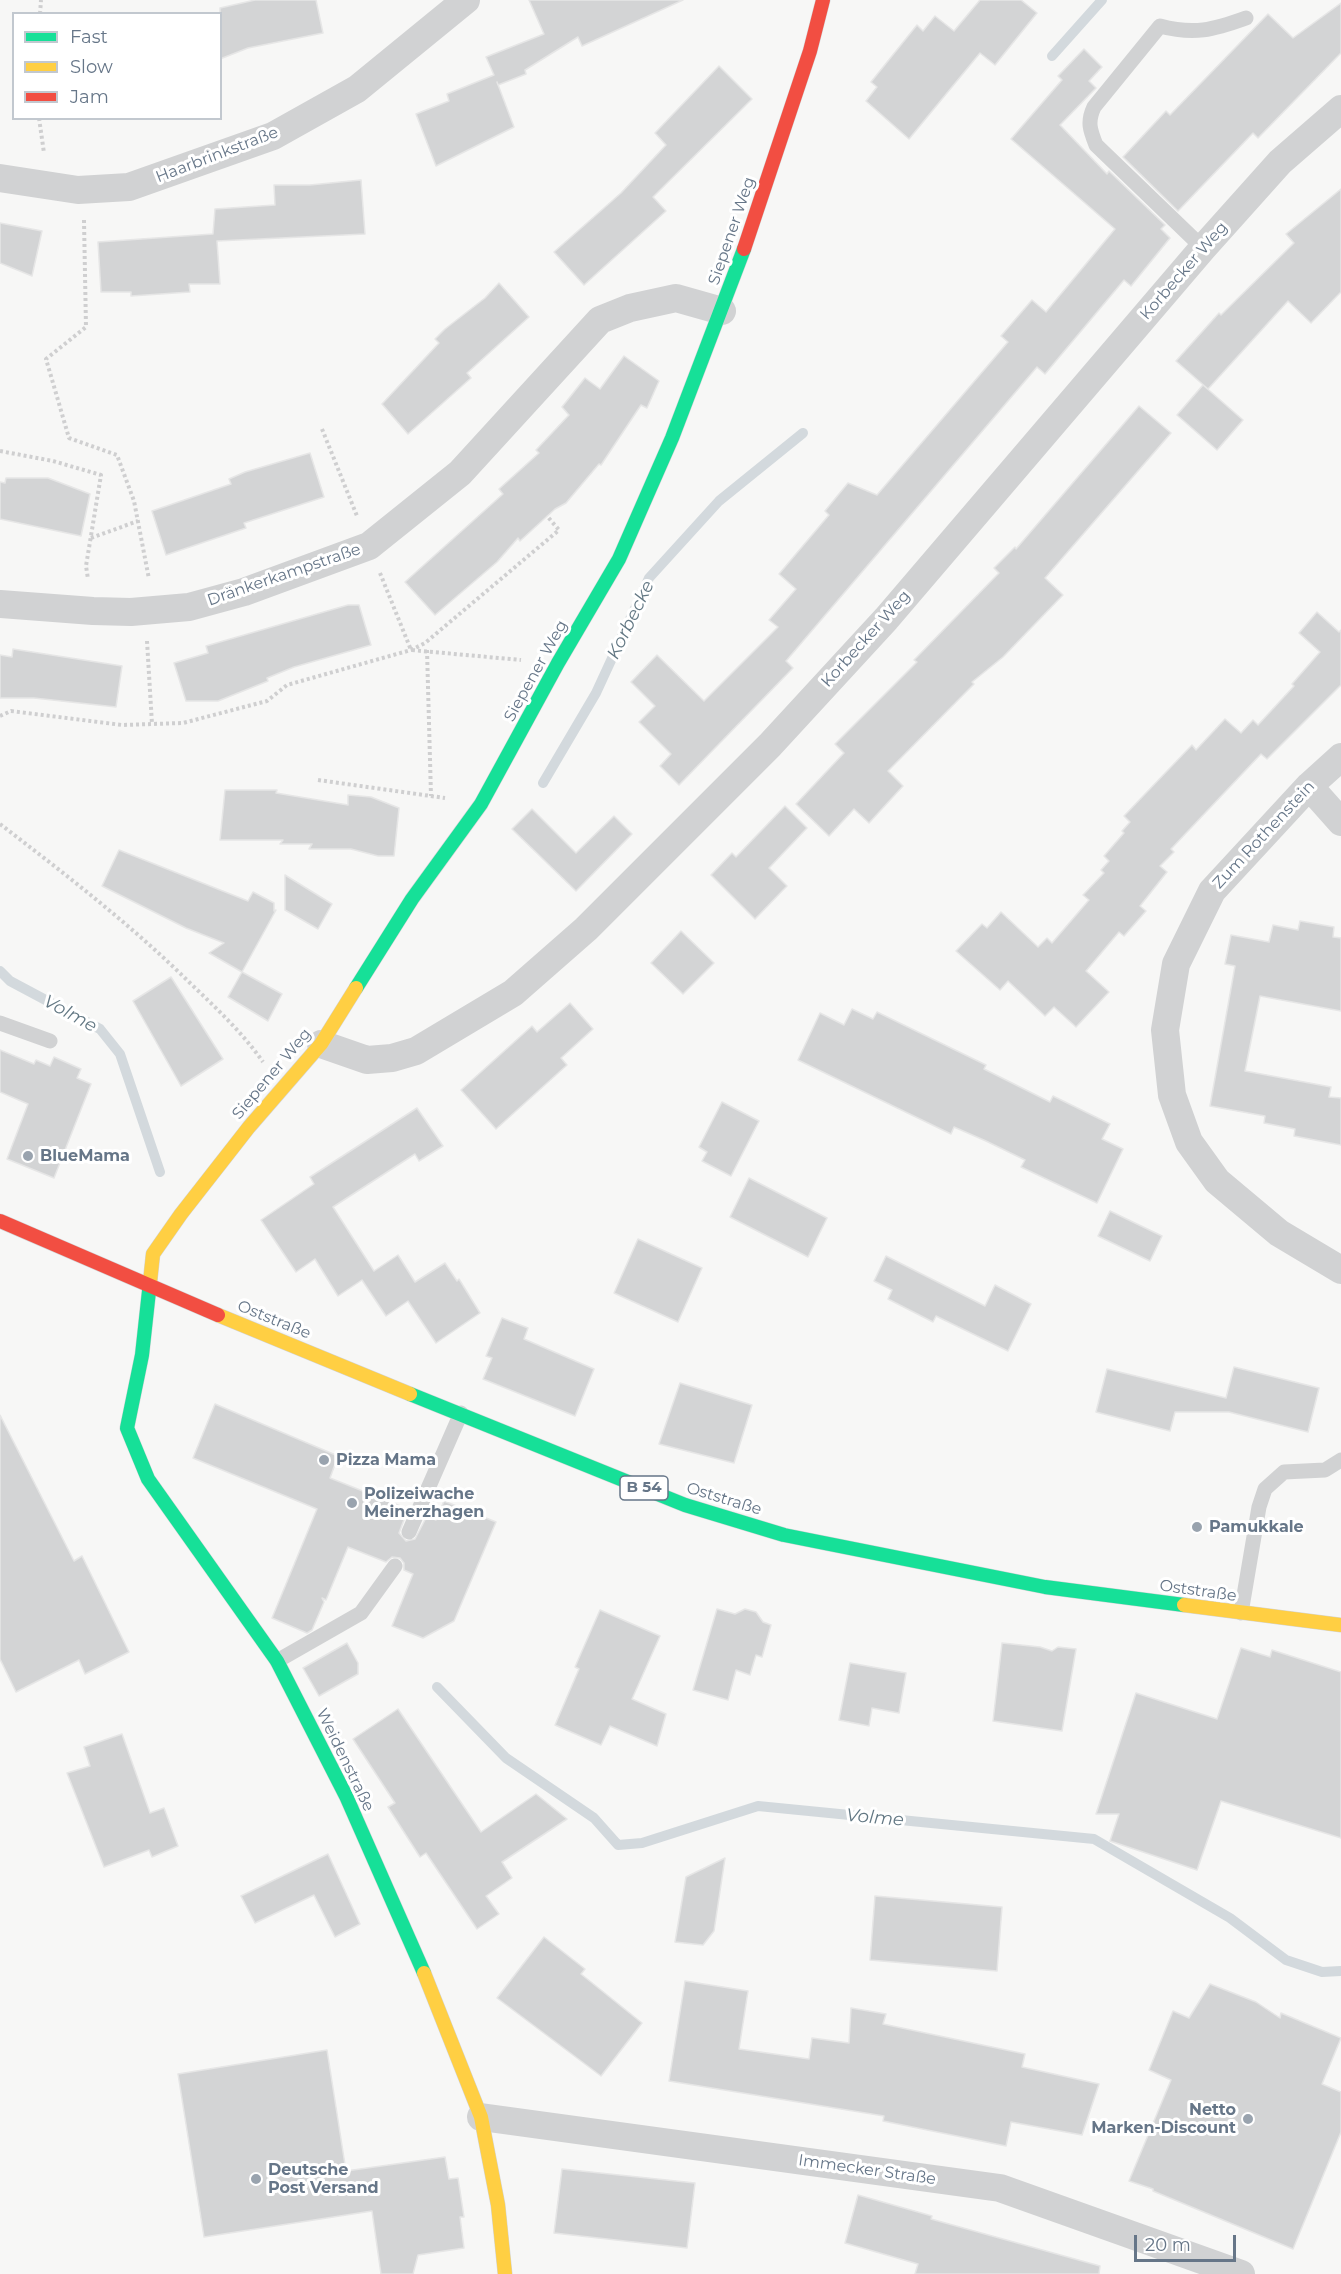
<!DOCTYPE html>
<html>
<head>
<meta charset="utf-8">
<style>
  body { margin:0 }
  #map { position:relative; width:1341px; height:2274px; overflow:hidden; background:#f7f7f6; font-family:Montserrat,sans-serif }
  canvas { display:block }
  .legend { position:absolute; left:12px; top:12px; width:210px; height:108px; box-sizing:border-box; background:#fff; border:2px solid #c2c8cf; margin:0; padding:8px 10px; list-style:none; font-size:18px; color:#667688 }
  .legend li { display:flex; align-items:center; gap:12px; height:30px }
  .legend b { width:30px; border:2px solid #c2c8cf }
  .scale { position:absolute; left:1134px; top:2235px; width:102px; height:27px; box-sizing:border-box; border:3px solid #667688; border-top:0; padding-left:8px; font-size:18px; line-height:21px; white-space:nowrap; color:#667688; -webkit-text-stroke:4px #fff; paint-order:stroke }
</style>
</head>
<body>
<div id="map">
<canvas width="1341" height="2274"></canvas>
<ul class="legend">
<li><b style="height:8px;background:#16e098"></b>Fast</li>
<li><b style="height:8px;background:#ffcf43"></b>Slow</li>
<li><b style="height:8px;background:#f24e42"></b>Jam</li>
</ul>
<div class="scale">20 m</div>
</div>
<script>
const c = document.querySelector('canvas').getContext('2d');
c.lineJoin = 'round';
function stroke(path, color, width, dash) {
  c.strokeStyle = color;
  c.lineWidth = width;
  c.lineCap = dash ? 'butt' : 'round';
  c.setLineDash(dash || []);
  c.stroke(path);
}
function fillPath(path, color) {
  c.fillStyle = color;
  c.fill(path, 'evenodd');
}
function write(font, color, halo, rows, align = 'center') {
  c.font = font + ' Montserrat,sans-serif';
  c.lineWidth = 6;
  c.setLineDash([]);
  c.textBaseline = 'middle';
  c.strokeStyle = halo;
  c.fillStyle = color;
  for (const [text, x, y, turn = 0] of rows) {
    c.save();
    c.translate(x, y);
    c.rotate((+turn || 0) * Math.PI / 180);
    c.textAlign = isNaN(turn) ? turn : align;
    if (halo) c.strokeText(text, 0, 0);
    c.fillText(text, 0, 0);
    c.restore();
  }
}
const stream = new Path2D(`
  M1052 56 1102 0
  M543 783 596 693 649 578 719 501 803 433
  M0 971 10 981 100 1029 120 1054 160 1172
  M437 1687 506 1758 594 1818 618 1845 642 1843 758 1806 1094 1839 1230 1918 1286 1960 1322 1972 1341 1971`);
const building = new Path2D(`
  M255 0H316L323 33 248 48 220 59V8Z
  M529 0H683L582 46 578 37 525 70 526 74 498 85 497 82 514 127 436 166 416 114 449 101 447 94 494 75 486 57 544 34Z
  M980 0H1021L1037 13 995 65 980 53 909 139 866 101 877 87 871 82 917 25 923 31 935 16 954 31Z
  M1341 3V53L1258 138 1253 133 1178 211 1123 157 1166 111 1170 115 1268 14 1293 38Z
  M1084 49 1102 67 1089 81 1096 88 1060 125 1107 174 1109 171 1165 225 1161 229 1170 238 1131 286 1124 280 1045 374 1037 367 786 661 793 668 679 785 660 766 671 754 639 722 655 706 631 682 657 655 704 701 778 627 769 620 796 589 779 574 829 515 825 511 848 483 877 495 1008 342 1001 336 1032 300 1046 312 1115 229 1011 139 1062 80 1058 76Z
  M719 66 752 99 653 197 666 211 584 285 554 252 621 193 666 145 655 133Z
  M361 180 365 234 217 241 220 284H189L190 292 131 296V292H101L98 242 213 234 215 209 275 205 274 185H310Z
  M1341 189V292L1311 323 1288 301 1208 389 1176 361 1219 313 1221 315 1294 243 1286 234Z
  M0 223 42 231 32 276 0 263Z
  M499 283 529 317 467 373 471 378 408 434 382 404 439 343 435 339 445 329 485 298Z
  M624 356 659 381 647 408 641 405 601 465 599 464 566 503 555 509 520 541 518 538 497 562 435 615 405 582 503 494 499 489 539 453 536 450 569 415 562 407 585 378 600 389Z
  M1203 385 1243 420 1217 450 1177 415Z
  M1139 406 1171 433 1045 578 1063 595 1003 657 972 682 974 684 888 771 903 786 869 823 854 809 829 836 796 804 844 753 835 744 917 662 914 660 999 573 994 568 1015 547 1016 549Z
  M310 453 324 497 244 523 246 528 166 555 152 511 231 484 229 479 245 472Z
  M6 478H48L90 494 81 536 0 519V482L5 483Z
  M348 605H359L371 645 294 667 267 678 268 681 218 701H186L174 663 208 653 206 646Z
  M1317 612 1339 632 1341 630V685L1267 759 1261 754 1171 849 1174 852 1160 866 1167 872 1140 906 1146 911 1124 936 1119 932 1086 971 1109 992 1076 1027 1054 1007 1045 1016 1008 981 1000 990 956 951 982 924 987 928 1001 912 1038 947 1047 938 1052 943 1089 900 1083 895 1104 873 1101 870 1109 861 1104 856 1124 833 1122 831 1130 822 1124 816 1145 794 1192 745 1196 750 1225 719 1241 733 1253 720 1258 725 1294 686 1292 684 1320 652 1299 633Z
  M13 649 122 666 116 707 34 698H0V655L12 657Z
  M225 790H277L276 793 348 805V795L371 797 399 808 394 856H378L351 849H309L312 844H280L283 840H220Z
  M785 806 807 828 769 868 787 886 755 919 711 875 732 853 736 857Z
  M532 809 576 853 614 816 632 834 576 891 512 829Z
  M119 850 248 901 253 892 274 903V911L276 910 242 972 209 953 224 943 186 928 102 886Z
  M285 875 332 904 318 929 285 910Z
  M1300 921 1334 927 1333 937 1341 938V1011L1260 996 1245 1071 1331 1087 1329 1097 1341 1098V1145L1294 1136 1295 1129 1264 1123 1265 1116 1210 1106 1235 966 1225 964 1231 935 1269 942 1273 925 1298 930Z
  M681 931 714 963 683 994 651 963Z
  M242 972 282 994 268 1021 228 997Z
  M171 977 223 1059 181 1086 133 1001Z
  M570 1003 593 1029 561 1058 567 1065 496 1129 461 1090 532 1026 537 1032Z
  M852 1009 873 1019 877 1012 986 1065 984 1069 1050 1102 1053 1096 1110 1124 1102 1139 1123 1149 1097 1203 1021 1167 1025 1160 986 1141 954 1127 951 1134 798 1060 820 1013 844 1025Z
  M0 1050 34 1064 36 1060 50 1066 54 1057 81 1069 77 1078 91 1084 54 1178 7 1159 28 1104 0 1092Z
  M722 1102 759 1121 731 1176 702 1161 707 1152 699 1147Z
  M417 1108 443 1146 419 1161 415 1154 333 1207 374 1271 398 1255 415 1282 445 1263 457 1281 459 1279 480 1313 436 1343 408 1301 386 1316 362 1280 338 1296 315 1259 296 1272 261 1220 314 1184 310 1177Z
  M749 1178 827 1218 808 1257 730 1217Z
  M1110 1211 1162 1236 1150 1261 1098 1236Z
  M638 1239 702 1268 678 1322 614 1293Z
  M886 1256 985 1306 995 1285 1031 1304 1008 1351 936 1316 933 1322 888 1299 892 1290 874 1281Z
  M502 1318 528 1328 524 1339 594 1369 575 1416 483 1379 492 1358 486 1356Z
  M1234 1367 1319 1388 1308 1432 1229 1412H1175L1170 1431 1096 1412 1107 1369 1226 1398Z
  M680 1383 752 1405 734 1463 659 1444Z
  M215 1404 338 1456 330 1478 408 1509 399 1533 406 1541 415 1539 427 1516 436 1520 444 1501 496 1522 454 1621 423 1638 392 1626 413 1574 404 1570V1563L400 1558 392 1557 386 1562 348 1547 326 1600 322 1598 324 1602 312 1630 307 1633 272 1618 317 1509 193 1458Z
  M0 1415 74 1561 82 1556 129 1652 85 1674 79 1660 16 1692 0 1659Z
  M717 1609 735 1614 745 1609 756 1612 763 1622 771 1625 762 1657 756 1655 750 1675 736 1670 728 1700 693 1690Z
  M600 1610 660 1636 632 1699 666 1714 657 1746 610 1726 601 1745 555 1725 579 1669 575 1667Z
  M347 1643 358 1663V1674L319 1696 303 1668Z
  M1002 1643 1040 1647 1052 1651 1058 1647 1076 1649 1062 1731 993 1721Z
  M1241 1648 1270 1657 1272 1650 1341 1672V1838L1221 1801 1197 1870 1110 1841 1119 1814H1096L1136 1693 1217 1719Z
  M850 1663 906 1673 899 1713 872 1708 869 1726 839 1720Z
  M398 1709 481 1832 536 1794 567 1819 502 1862 512 1878 486 1896 499 1914 477 1929 426 1853 420 1857 388 1807 395 1803 353 1739Z
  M122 1734 150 1813 164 1808 178 1846 152 1857 149 1850 104 1867 67 1773 90 1766 84 1747Z
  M328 1854 360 1924 335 1937 314 1895 255 1923 241 1896Z
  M725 1858 714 1931 703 1945 675 1942 686 1877Z
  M875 1896 1002 1907 997 1971 870 1960Z
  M544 1937 585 1969 581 1974 642 2023 601 2076 497 1998Z
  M685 1981 748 1991 739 2049 809 2059 812 2038 849 2043 851 2008 886 2014 883 2024 1025 2054 1022 2067 1099 2084 1082 2135 1011 2122 1006 2146 883 2121 884 2116 669 2081Z
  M1210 1984 1256 2002 1280 2018 1281 2013 1341 2038 1322 2084 1341 2092V2132L1293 2249 1153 2191V2189L1129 2181 1171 2080 1149 2070 1173 2011 1189 2018Z
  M327 2050 346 2171 445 2157 449 2179 458 2178 464 2217H460L464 2248 418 2255 413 2274H381L372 2211 204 2237 178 2074Z
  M562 2169 695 2183 687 2248 554 2233Z
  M858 2195 932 2216 931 2219 1100 2266 1099 2274H915L918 2264 845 2243Z`);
const path = new Path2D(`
  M40 14 41 0
  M39 118 44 153
  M84 220 86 327 46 359 69 438 117 455 134 501 149 579
  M322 429 357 516
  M0 451 53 461 101 475 86 566 88 579
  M91 538 138 521
  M380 573 411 650 521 660
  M147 641 152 724
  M427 650 431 796
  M0 716 11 711 122 725 183 723 267 701 287 685 411 650 425 643 559 530 547 516
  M318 780 445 798
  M0 824C65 874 130 924 189 982 216 1008 242 1032 263 1062`);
const lane = new Path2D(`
  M1203 248 1096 145C1090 130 1087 122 1094 107L1160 26C1194 35 1213 30 1246 18
  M0 1023 50 1041
  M409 1532 461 1413
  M1241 1613 1259 1507 1265 1489 1284 1472 1325 1470 1341 1460
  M277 1661 361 1613 395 1566`);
const street = new Path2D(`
  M0 178 78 190 129 187 273 136 357 89 466 0
  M0 604 93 611 131 612 189 607 244 592 369 546 460 473 600 320 630 308 676 298 722 311
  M1341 757 1309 786 1212 891 1176 964 1165 1030 1172 1095 1189 1142 1217 1181 1279 1233 1341 1270
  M1309 786 1341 822
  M321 1044 367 1060 392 1058 416 1051 513 993 586 929 770 745 886 619 1203 248 1280 162 1341 109
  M481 2117 1000 2188 1241 2274`);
const fast = new Path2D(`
  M356 988 412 899 481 804 558 663 619 559 672 438 744 249
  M150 1282 142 1355 127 1428 148 1479 277 1661 346 1796 424 1973
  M410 1394 685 1505 784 1535 1045 1587 1184 1605`);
const slow = new Path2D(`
  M150 1282 153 1254 181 1214 249 1127 321 1044 356 988
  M218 1315 410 1394
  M1184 1605 1341 1625
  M424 1973 481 2117 498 2205 505 2274`);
const jam = new Path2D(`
  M744 249 810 51 823 0
  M0 1221 218 1315`);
const markers = [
  [28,1156,6,"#99a3ae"],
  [324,1460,6,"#99a3ae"],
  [352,1503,6,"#99a3ae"],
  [1197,1527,6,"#99a3ae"],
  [1248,2119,6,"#99a3ae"],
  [256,2179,6,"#99a3ae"]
];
const shields = [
  [644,1488,48]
];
const shieldNames = [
  ["B 54",644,1488]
];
const streetNames = [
  ["Haarbrinkstraße",217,155,-21],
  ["Siepener Weg",732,231,-71],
  ["Korbecker Weg",1184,271,-49],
  ["Dränkerkampstraße",284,575,-19],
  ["Korbecker Weg",866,639,-48],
  ["Siepener Weg",536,671,-61],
  ["Zum Rothenstein",1264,835,-47],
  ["Siepener Weg",272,1074,-50],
  ["Oststraße",274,1320,22],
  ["Oststraße",724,1499,17],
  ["Oststraße",1198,1591,8],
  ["Weidenstraße",345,1760,64],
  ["Immecker Straße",867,2170,8]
];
const poiNames = [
  ["BlueMama",40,1156],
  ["Pizza Mama",336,1460],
  ["Polizeiwache",364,1494],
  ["Meinerzhagen",364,1512],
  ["Pamukkale",1209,1527],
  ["Netto",1236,2110,"right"],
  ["Marken-Discount",1236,2128,"right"],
  ["Deutsche",268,2170],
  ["Post Versand",268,2188]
];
const waterNames = [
  ["Korbecke",631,620,-64],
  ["Volme",70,1014,29],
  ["Volme",875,1818,5]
];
stroke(stream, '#d3d9dd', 10);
fillPath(building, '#d3d4d5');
stroke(building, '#e6e6e6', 1.5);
stroke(fast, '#d2d4d6', 15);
stroke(slow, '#d2d4d6', 15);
stroke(jam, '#d2d4d6', 15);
stroke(path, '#cfcfd0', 4, [3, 3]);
stroke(lane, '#d1d2d3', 15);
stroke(street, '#d1d2d3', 28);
stroke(fast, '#16e098', 14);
stroke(slow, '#ffcf43', 14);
stroke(jam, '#f24e42', 14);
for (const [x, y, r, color] of markers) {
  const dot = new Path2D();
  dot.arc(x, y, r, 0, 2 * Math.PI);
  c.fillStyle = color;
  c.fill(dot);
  stroke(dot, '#fff', 2);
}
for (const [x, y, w] of shields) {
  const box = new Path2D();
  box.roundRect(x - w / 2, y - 12, w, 24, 4.5);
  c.fillStyle = '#fff';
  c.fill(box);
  stroke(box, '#667688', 1.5);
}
write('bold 15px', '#667688', null, shieldNames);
write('16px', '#667688', '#fff', streetNames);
write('bold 16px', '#667688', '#fff', poiNames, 'left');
write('italic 18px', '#627783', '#fff', waterNames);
</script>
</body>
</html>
